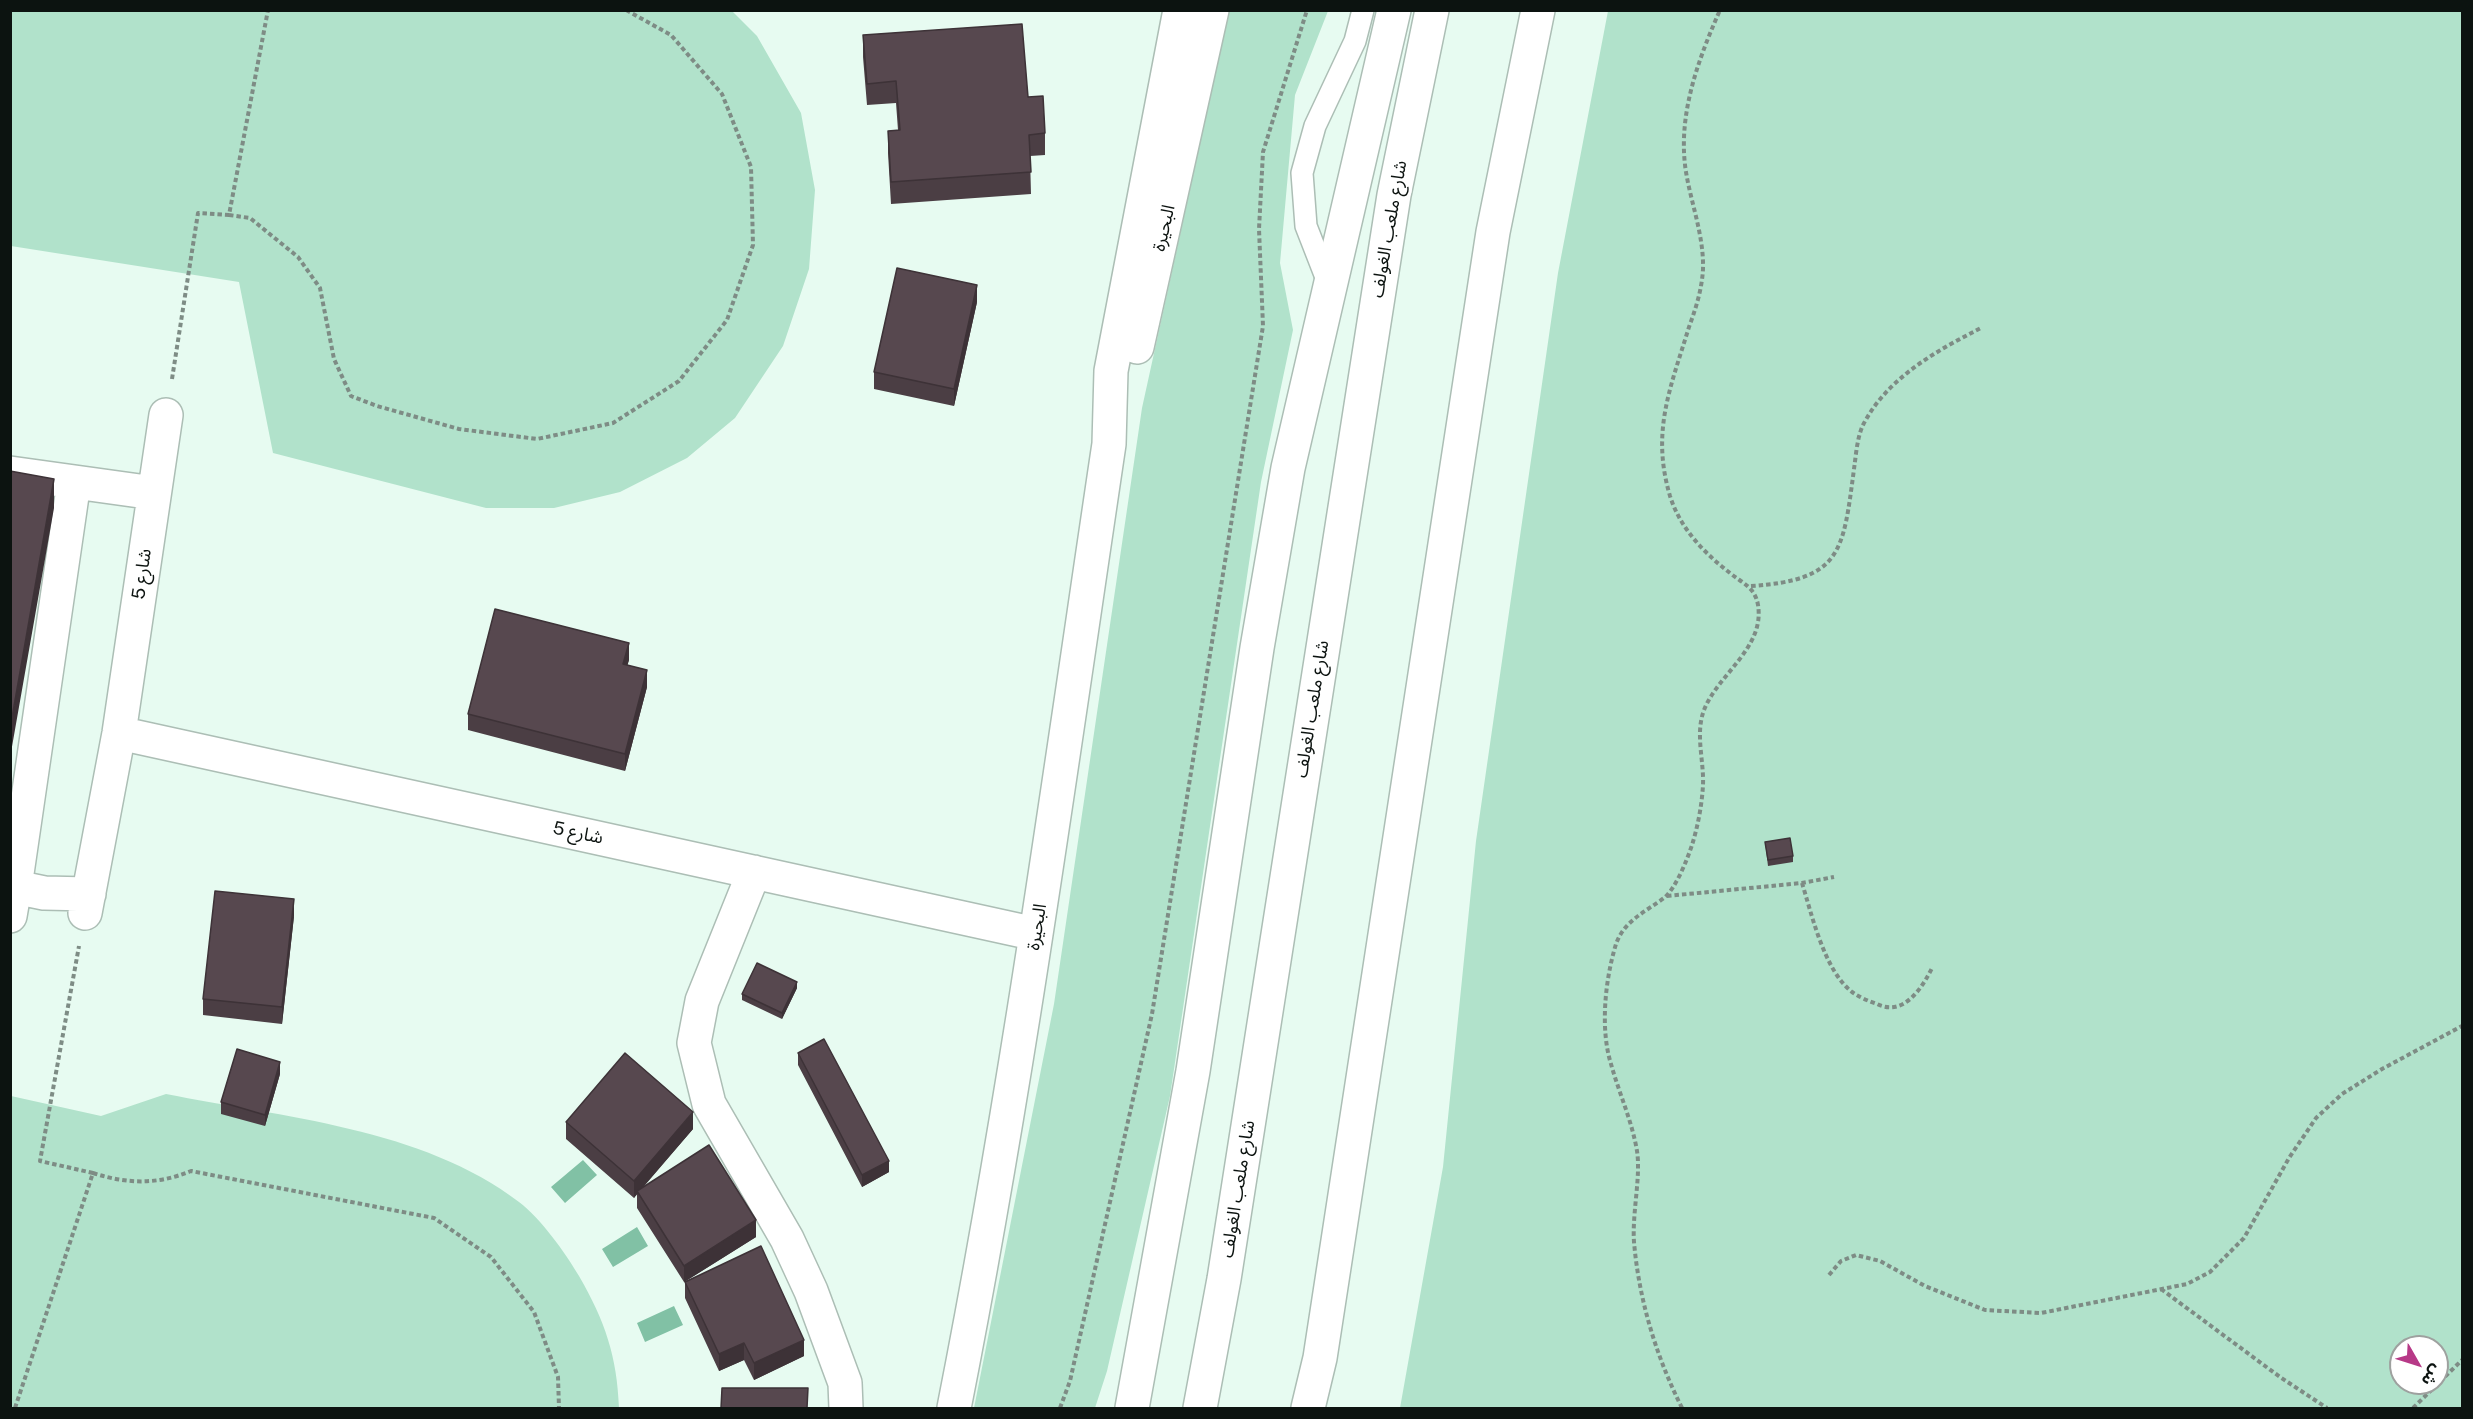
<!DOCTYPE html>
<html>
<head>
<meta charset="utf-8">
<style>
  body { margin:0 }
  #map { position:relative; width:2473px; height:1419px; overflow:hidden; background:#e7fbf1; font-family:"Public Sans","Noto Sans Arabic",sans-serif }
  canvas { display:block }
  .frame { position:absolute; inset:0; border:12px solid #0c1310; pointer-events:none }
  .north { position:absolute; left:2389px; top:1335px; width:60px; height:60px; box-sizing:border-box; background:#fff; border:2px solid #9ea19f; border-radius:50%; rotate:129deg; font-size:16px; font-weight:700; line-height:24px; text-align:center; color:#0c1310 }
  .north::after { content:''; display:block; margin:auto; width:21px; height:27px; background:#b73987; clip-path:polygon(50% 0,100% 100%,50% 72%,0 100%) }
</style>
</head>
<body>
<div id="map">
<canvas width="2473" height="1419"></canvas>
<div class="frame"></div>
<div class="north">ش</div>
</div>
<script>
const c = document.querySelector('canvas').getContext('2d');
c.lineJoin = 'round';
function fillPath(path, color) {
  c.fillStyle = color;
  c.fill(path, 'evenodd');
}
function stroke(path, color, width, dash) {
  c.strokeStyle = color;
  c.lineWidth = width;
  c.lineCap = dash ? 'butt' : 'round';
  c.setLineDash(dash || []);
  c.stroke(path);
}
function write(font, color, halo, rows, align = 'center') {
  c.font = font + ' "Public Sans","Noto Sans Arabic",sans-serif';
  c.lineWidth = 6;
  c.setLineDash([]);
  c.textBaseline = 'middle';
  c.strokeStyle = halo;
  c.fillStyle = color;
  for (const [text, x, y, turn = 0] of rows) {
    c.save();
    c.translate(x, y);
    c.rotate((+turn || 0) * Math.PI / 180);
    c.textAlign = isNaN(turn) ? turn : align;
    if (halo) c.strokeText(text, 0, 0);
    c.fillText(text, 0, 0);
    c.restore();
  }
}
const green = new Path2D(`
  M10 11H732L757 36 801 113 815 190 809 269 783 346 735 418 687 458 620 492 554 508H486L273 453 239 282 11 246Z
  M1229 11H1328L1295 95 1280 263 1293 330 1261 482 1170 1096 1107 1371 1095 1408H974L1054 1004 1142 408Z
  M1608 11H2462V1408H1400L1443 1167 1476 841 1558 273ZM2401 1347H2437V1383H2401Z
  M166 1094C281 1117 423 1128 519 1202 541 1219 565 1252 579 1276 605 1321 617 1356 619 1408H11V1096L101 1116Z`);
const water = new Path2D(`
  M583 1160 597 1175 565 1203 551 1187Z
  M637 1227 648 1246 613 1267 602 1249Z
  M674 1306 683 1325 645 1342 637 1323Z`);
const path = new Path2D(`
  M229 215 250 218 298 257 320 288 334 359 351 396 377 406 459 429 537 439 613 423 679 381 727 320 753 245 751 167 722 94 671 35 626 10
  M172 379 198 213 229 215 268 10
  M1751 586C1842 580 1843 552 1854 469 1856 455 1857 438 1863 425 1887 378 1936 351 1981 328
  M1802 883C1812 915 1824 970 1852 992 1859 997 1868 1001 1877 1004 1904 1017 1922 988 1932 968
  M1667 896 1802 883 1834 877
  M93 1173C127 1184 157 1185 191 1171L434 1218 491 1257 534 1312 558 1377 559 1408
  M1829 1275 1841 1261 1856 1255 1880 1261 1925 1286 1985 1310 2041 1313 2187 1284 2210 1272 2244 1238 2289 1158 2316 1118 2342 1094 2382 1069 2462 1026
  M2161 1289 2280 1377 2327 1408
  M15 1408 93 1173 40 1161 79 946
  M1060 1408 1070 1381 1152 1014 1263 326 1259 229 1263 152 1307 10
  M1682 1408C1656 1356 1639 1300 1634 1242 1632 1213 1641 1177 1637 1151 1632 1121 1619 1093 1611 1064 1600 1029 1605 980 1616 944 1624 921 1645 912 1664 898 1676 888 1687 860 1692 845 1698 826 1702 804 1703 785 1704 760 1695 734 1704 710 1718 674 1765 648 1758 605 1755 587 1742 583 1730 573 1704 553 1680 528 1670 496 1651 432 1670 389 1689 327 1696 308 1702 289 1703 269 1704 236 1691 203 1686 172 1677 116 1698 60 1720 10
  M2413 1408 2462 1360`);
const service = new Path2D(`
  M1329 285 1306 226 1302 173 1315 126 1355 41 1363 10`);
const minor = new Path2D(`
  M1137 347 1212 10
  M10 473 154 493
  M119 733 1036 934
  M754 872 702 1001 694 1043 709 1104 787 1239 811 1291 845 1383 846 1408
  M15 887 74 482
  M85 913 119 733 166 415
  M10 916 15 887 44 893 89 894
  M954 1408C1017 1089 1061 766 1109 444L1111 371 1180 10`);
const primary = new Path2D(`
  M1200 1408 1224 1279 1394 195 1432 10
  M1308 1408 1320 1358 1493 232 1538 10`);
const trunk = new Path2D(`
  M1132 1408 1193 1071 1257 648 1288 468 1394 10`);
const wall = new Path2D(`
  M863 35 1028 97 1045 133V155L1030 156 1031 194 891 204 888 153V131L898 130 896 103 867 105 863 57Z
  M977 302 954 406 874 389V372Z
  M629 660 627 665 647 687 625 771 468 730V714Z
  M1765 842 1793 856V862L1768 866Z
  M294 916 282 1024 203 1015V999Z
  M797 988 782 1019 742 1000V994Z
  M798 1053 889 1172 862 1187 798 1065Z
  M280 1074 265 1126 221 1114V1102Z
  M566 1122 693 1129 641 1189 756 1237 686 1281 804 1356 754 1380 744 1360 719 1371 685 1298V1282H684L637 1208V1193L634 1198 566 1139Z`);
const shadedWall = new Path2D(`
  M977 285V302L954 406V389Z
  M54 479V508L10 758V729Z
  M629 643V660L623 681V664Z
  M647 670V687L625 771V754Z
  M294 899V916L282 1024V1007Z
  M797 982V988L782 1019V1013Z
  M280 1062V1074L265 1126V1115Z
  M693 1112V1129L634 1198V1181Z
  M889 1161V1172L862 1187V1175Z
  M756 1220V1237L684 1282V1266Z
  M804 1340V1356L754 1380V1363Z
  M744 1343V1360L719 1371V1354Z`);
const building = new Path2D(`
  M1022 24 1028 97 1043 96 1045 133 1029 135 1031 172 891 182 888 131 900 130 896 81 867 84 863 35Z
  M897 268 977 285 954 389 874 372Z
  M10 471 54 479 10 729Z
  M495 609 629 643 623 664 647 670 625 754 468 714Z
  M1790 838 1793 856 1768 860 1765 842Z
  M215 891 294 899 282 1007 203 999Z
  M757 963 797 982 782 1013 742 994Z
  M824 1039 889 1161 862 1175 798 1053Z
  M237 1049 280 1062 265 1115 221 1102Z
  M625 1053 693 1112 634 1181 566 1122Z
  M709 1145 756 1220 684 1266 637 1191Z
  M761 1246 804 1340 754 1363 744 1343 719 1354 685 1282Z
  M722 1388H808L807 1408H721Z`);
const streetNames = [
  ["البحيرة",1164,228,-77],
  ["شارع ملعب الغولف",1389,229,-80],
  ["شارع 5",142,574,-82],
  ["شارع ملعب الغولف",1312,709,-81],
  ["شارع 5",578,833,12],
  ["البحيرة",1037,927,-81],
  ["شارع ملعب الغولف",1238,1189,-81]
];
fillPath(green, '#b1e2cb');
fillPath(water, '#81c1a5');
stroke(service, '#acbeb5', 24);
stroke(minor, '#acbeb5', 36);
stroke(primary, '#acbeb5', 36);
stroke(trunk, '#acbeb5', 36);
stroke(path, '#7e8c85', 4, [4.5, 3]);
stroke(service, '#fff', 21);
stroke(minor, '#fff', 33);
stroke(primary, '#fff', 33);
stroke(trunk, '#fff', 33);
fillPath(wall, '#4b3e44');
fillPath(shadedWall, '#3d3237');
fillPath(building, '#57484f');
stroke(building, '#3d3237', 1.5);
write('18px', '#0c1310', '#fff', streetNames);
</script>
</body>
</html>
